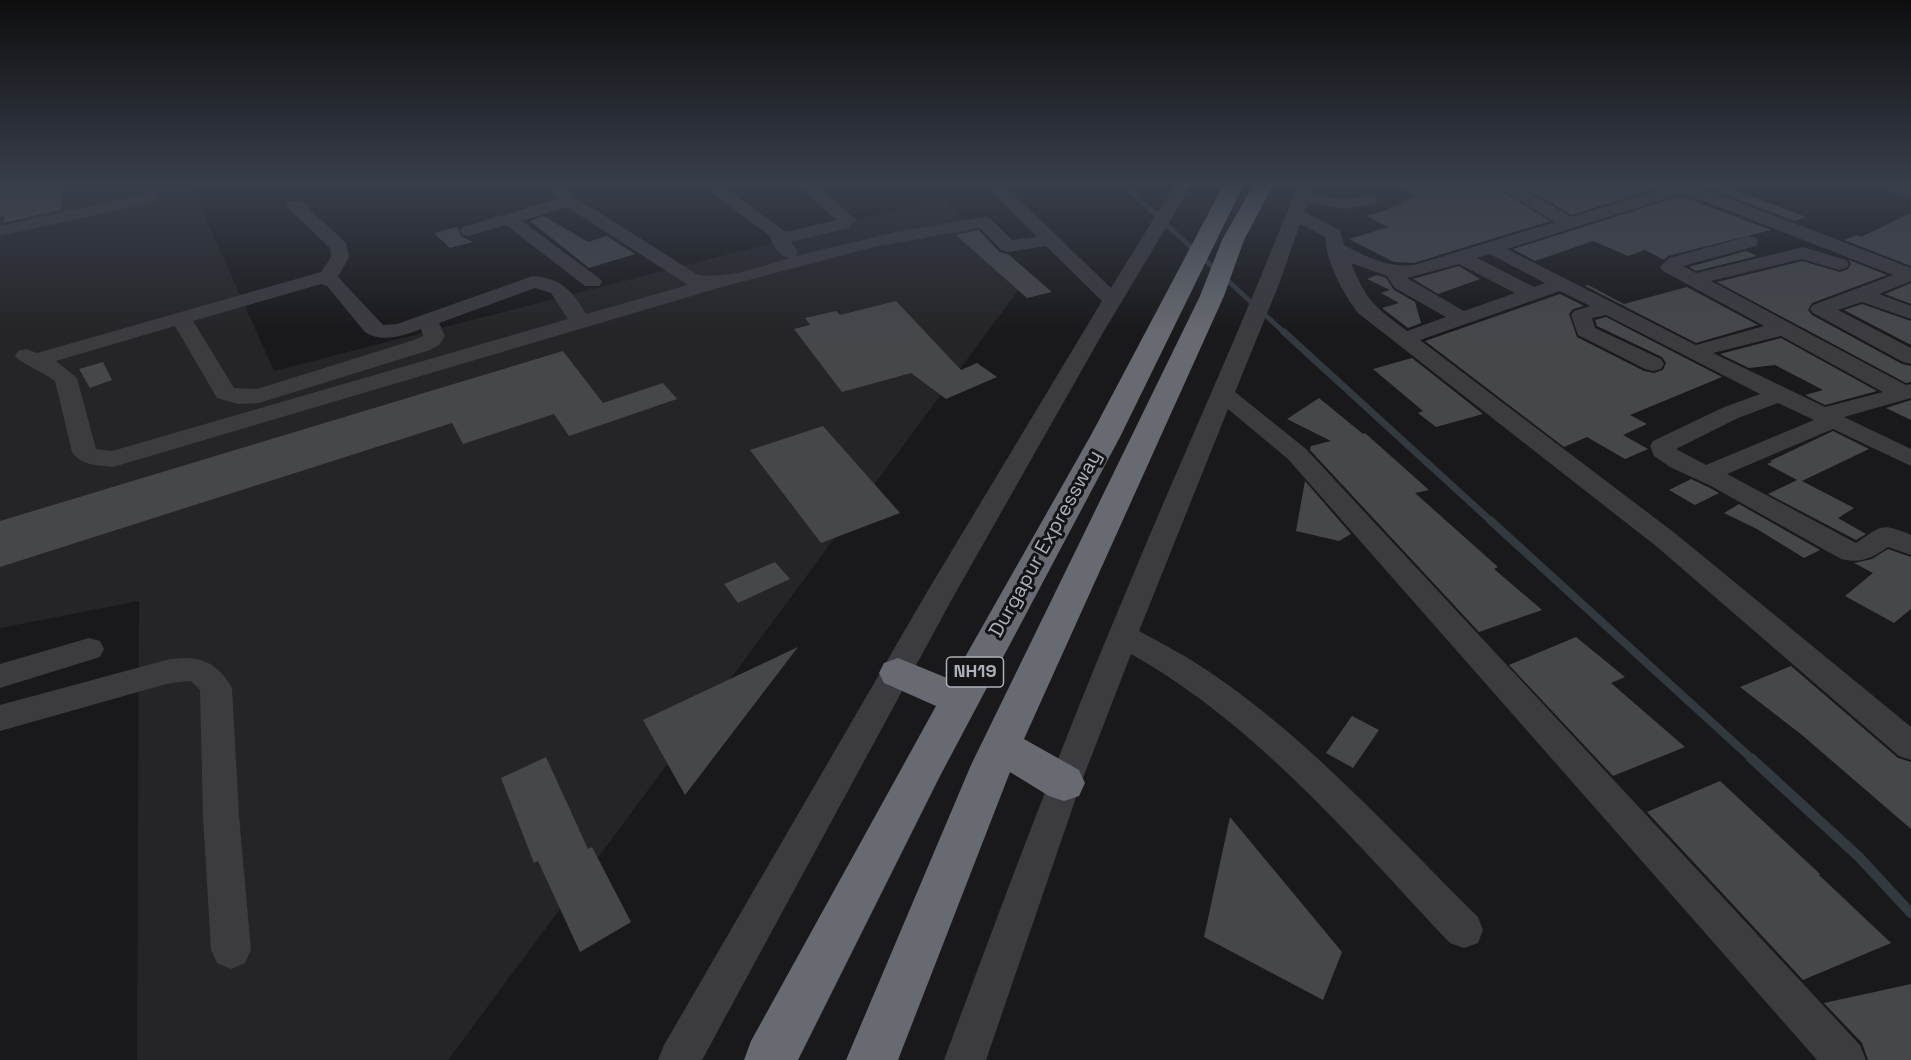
<!DOCTYPE html>
<html>
<head>
<meta charset="utf-8">
<style>
  body { margin:0 }
  canvas { display:block; background:#19191b }
</style>
</head>
<body>
<canvas width="1911" height="1060"></canvas>
<script>
const c = document.querySelector('canvas').getContext('2d');
c.lineJoin = 'round';
function fillPath(path, color) {
  c.fillStyle = color;
  c.fill(path, 'evenodd');
}
function stroke(path, color, width, dash) {
  c.strokeStyle = color;
  c.lineWidth = width;
  c.lineCap = dash ? 'butt' : 'round';
  c.setLineDash(dash || []);
  c.stroke(path);
}
function write(font, color, halo, rows, align = 'center') {
  c.font = font + ' "Space Grotesk",sans-serif';
  c.lineWidth = 6;
  c.setLineDash([]);
  c.textBaseline = 'middle';
  c.strokeStyle = halo;
  c.fillStyle = color;
  for (const [text, x, y, turn = 0] of rows) {
    c.save();
    c.translate(x, y);
    c.rotate((+turn || 0) * Math.PI / 180);
    c.textAlign = isNaN(turn) ? turn : align;
    if (halo) c.strokeText(text, 0, 0);
    c.fillText(text, 0, 0);
    c.restore();
  }
}
const built = new Path2D(`
  M0 184H190L274 371 943 199 1028 277 448 1060H137L139 601 0 628Z`);
const streamFar3 = new Path2D(`
  M1122 184 1286 334`);
const streamFar2 = new Path2D(`
  M1284 332 1492 522`);
const streamFar1 = new Path2D(`
  M1490 520 1752 759`);
const stream = new Path2D(`
  M1751 758 1859 857 1911 913`);
const building = new Path2D(`
  M0 184H63L60 210 3 223 5 215 0 216Z
  M1392 184H1490L1550 221 1414 263 1394 262 1349 239 1388 227 1366 216 1390 209 1387 208 1403 204 1399 202 1418 196Z
  M1518 184H1670L1572 215Z
  M1691 184H1717L1806 217 1794 221 1714 190Z
  M1681 196 1771 230 1668 256 1664 260 1645 250 1628 256 1593 241 1535 261 1513 249Z
  M1911 213V266L1844 240 1857 235 1861 237Z
  M544 216 588 242 607 236 635 254 589 268 530 221Z
  M457 227 461 236 473 242 450 248 434 233Z
  M979 230 999 252 1008 254 1052 292 1027 298 956 235Z
  M1746 251 1757 256 1696 271 1689 267Z
  M1849 260 1887 275 1812 303 1808 310 1812 315 1902 364 1911 366V382L1906 383 1717 282 1802 261 1840 272 1848 269 1851 264Z
  M1459 266 1480 279 1438 294 1413 279Z
  M1377 275 1386 278 1394 290 1415 302 1421 323 1408 328 1382 308 1399 303 1381 293 1390 290 1367 279Z
  M1911 283V304L1885 294Z
  M1588 285 1624 304 1687 287 1758 325 1696 343 1585 286Z
  M1560 294 1584 306 1573 309 1569 314 1577 337 1644 371 1654 373 1663 370 1666 363 1662 357 1597 326 1595 320 1606 317 1722 377 1630 415 1647 424 1623 435 1648 449 1625 459 1587 437 1564 447 1425 341Z
  M896 301 961 370 977 363 997 377 946 399 911 373 842 392 794 329 810 325 805 318 836 311 840 315Z
  M1862 304 1911 321V345L1844 310Z
  M1781 338 1877 391 1825 405 1805 395 1823 390 1775 365 1749 368 1720 354Z
  M563 351 603 403 663 383 677 399 569 436 554 414 463 444 452 423 0 567V521Z
  M1412 358 1483 414 1436 427 1418 413 1423 411 1373 369Z
  M103 362 112 380 90 388 79 369Z
  M1319 398 1363 434 1365 433 1429 490 1415 493 1498 567 1494 569 1542 610 1479 632 1310 450 1311 446 1331 441 1287 419Z
  M1911 400V420L1886 408Z
  M823 426 900 513 821 543 750 450Z
  M1833 431 1869 449 1802 481 1854 508 1838 518 1866 534 1856 540 1768 494 1797 480 1767 464 1772 462 1770 461Z
  M1691 479 1710 488 1719 493 1695 505 1669 490Z
  M1305 481 1351 534 1339 541 1296 531Z
  M1739 504 1820 550 1804 558 1757 529 1724 513Z
  M1888 549 1911 557V609L1894 623 1845 596 1873 573 1854 563 1872 559Z
  M775 562 790 579 738 603 724 584Z
  M1576 637 1625 677 1611 683 1685 747 1613 776 1509 665Z
  M798 647 685 795 643 720Z
  M1791 666 1898 758 1911 762V829L1802 735 1740 687Z
  M1352 716 1379 730 1353 768 1326 753Z
  M546 757 588 849 592 847 631 922 580 952 538 861 534 863 501 778Z
  M1720 781 1820 874 1819 875 1891 943 1803 980 1647 812Z
  M1230 817 1342 952 1323 1000 1204 937Z
  M1911 984V1060H1868L1862 1043 1824 1003Z`);
const minor = new Path2D(`
  M544 184H562L578 199 698 275C729 279 760 267 789 258 778 255 773 246 770 236L700 184H720L786 232 836 220 796 184H815L856 220 848 228 791 242 798 252 796 256 896 232 984 217 990 218 1012 240 1037 237 985 184H1003L1111 288 1175 184H1192L1104 331 952 599 702 1060H658L664 1045 927 592 1102 301 1046 246 1008 252 1001 250 980 228 874 247 722 287 113 467C97 465 82 466 72 452L55 381C46 374 19 362 15 356L18 351 26 349 37 353 321 272 331 257 330 248 289 209 286 205 289 201H301L346 243 349 257 338 277 383 325 397 324 533 276C561 278 573 291 586 314L688 285 567 207 522 221 599 278 602 282 599 286H585L506 225 469 236 463 235 460 231 463 227 558 199ZM321 284 327 286 365 332C382 343 403 336 421 329L423 336 414 340 257 389 234 388 193 321ZM535 288 551 293 568 319 112 451 96 449 77 378 56 361 175 326 217 398 238 404 259 403 430 350 439 345 445 336 439 323Z
  M1298 184H1314L1311 193 1345 199 1369 195 1375 196 1378 200 1375 204 1345 209 1308 202 1304 212 1340 230 1344 245C1367 257 1388 268 1414 265L1555 222 1492 184H1513L1572 217 1679 184 1713 192 1911 268V281L1879 294 1911 306V319L1862 302 1838 310 1911 348V364L1903 362 1813 313 1810 309 1813 305 1893 275 1701 200 1681 194 1507 249 1696 345 1764 326 1663 271 1660 267 1669 258 1749 236 1756 238 1758 242 1756 246 1683 266 1696 273 1803 247 1846 260 1849 264 1846 268 1839 270 1802 259 1711 281 1906 385 1911 384V398L1844 417 1911 449V466L1833 429 1727 474 1856 543C1882 526 1880 522 1911 535V555L1888 547C1872 558 1861 564 1841 559L1711 486 1670 467 1654 456 1650 446 1653 441 1722 408 1760 394 1606 315 1592 318 1595 328 1661 359 1664 364 1661 369 1653 371 1645 369 1578 335 1571 315 1574 311 1590 306 1560 291 1420 340 1676 534 1911 727V760L1899 756 1656 546 1358 313C1342 291 1327 264 1325 237L1300 224 1279 284 1235 392 1306 449 1860 1045 1866 1060H1817L1288 459 1228 409 1139 631C1163 644 1188 657 1211 673 1310 740 1393 833 1478 917L1483 930 1478 943 1464 948 1450 943C1352 839 1257 725 1131 654L1081 783 986 1060H944C1003 901 1062 743 1128 587 1184 452 1245 321 1298 184ZM1490 254 1545 283 1534 287 1477 258ZM1351 263 1387 276 1395 288 1446 317 1407 331C1374 306 1367 302 1351 263ZM1459 264 1515 293 1464 311 1407 278ZM1781 336 1883 392 1825 407 1713 353ZM1778 403 1814 420 1706 465 1676 449 1738 418Z
  M1885 184H1901L1911 188V198L1886 191 1884 187Z
  M148 193 154 194 157 198 154 202 0 236V226Z
  M89 638 100 641 104 649 100 657 0 688V664Z
  M185 658C208 658 221 669 232 688L239 816 251 950 245 963 231 969 217 963 211 950 203 816 200 690 191 681 170 683 0 731V705L170 659Z`);
const highway = new Path2D(`
  M1224 184H1244L1121 435 940 776 798 1060H744L751 1041 936 706 884 683 879 673 884 663 898 658 952 680 1091 435Z
  M1254 184H1274L1244 240 1224 296 1024 739 1079 770 1085 783 1079 796 1064 801 1049 796 1010 772 898 1060H846L971 765 1200 296 1222 240Z`);
const shields = [
  [975,672,57]
];
const shieldNames = [
  ["NH19",975,672]
];
const streetNames = [
  ["Durgapur Expressway",1046,544,-61]
];
fillPath(built, '#252528');
stroke(streamFar3, '#323a40', 5);
stroke(streamFar2, '#323a40', 7);
stroke(streamFar1, '#323a40', 8);
stroke(stream, '#323a40', 10);
fillPath(building, '#46474b');
fillPath(minor, '#3b3b40');
fillPath(highway, '#676a70');
const sky = c.createLinearGradient(0, 0, 0, 333);
sky.addColorStop(0, '#0e0e0f');
sky.addColorStop(0.55, '#383e4a');
sky.addColorStop(1, '#383e4a00');
c.fillStyle = sky;
c.fillRect(0, 0, 1911, 333);
for (const [x, y, w] of shields) {
  const box = new Path2D();
  box.roundRect(x - w / 2, y - 15, w, 30, 4.5);
  c.fillStyle = '#141416';
  c.fill(box);
  stroke(box, '#adb1b9', 1.5);
}
write('bold 18px', '#adb1b9', null, shieldNames);
write('20px', '#adb1b9', '#141416', streetNames);
</script>
</body>
</html>
